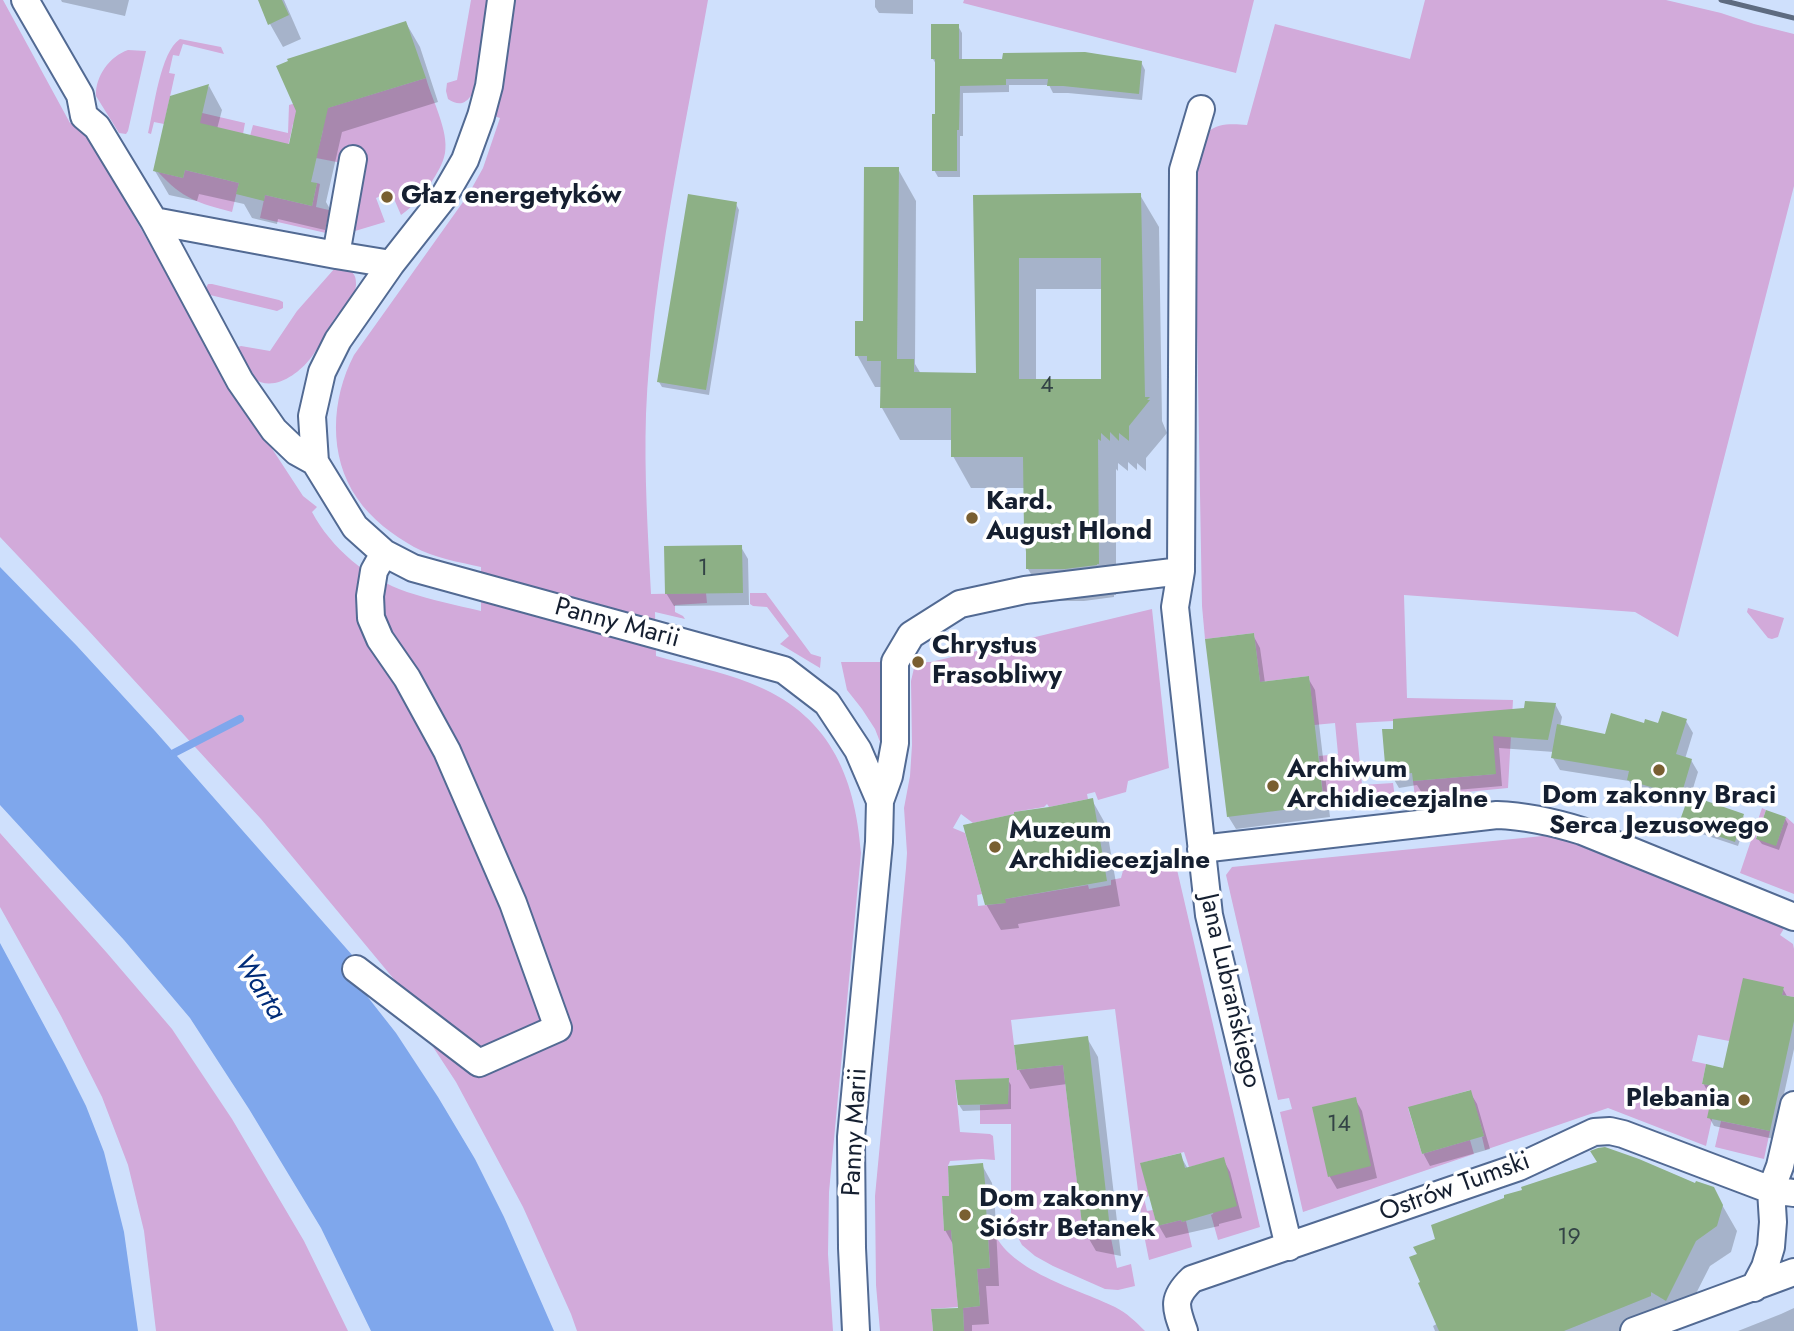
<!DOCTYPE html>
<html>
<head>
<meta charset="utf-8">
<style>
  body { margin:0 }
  canvas { display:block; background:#cfe0fc }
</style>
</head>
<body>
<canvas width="1794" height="1331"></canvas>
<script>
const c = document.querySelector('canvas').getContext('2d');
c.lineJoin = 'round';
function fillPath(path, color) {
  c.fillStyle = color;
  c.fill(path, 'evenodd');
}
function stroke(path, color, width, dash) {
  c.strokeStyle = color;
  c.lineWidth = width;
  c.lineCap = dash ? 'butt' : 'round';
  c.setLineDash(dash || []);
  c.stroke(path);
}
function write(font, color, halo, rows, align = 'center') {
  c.font = font + ' Jost,sans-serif';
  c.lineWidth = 7;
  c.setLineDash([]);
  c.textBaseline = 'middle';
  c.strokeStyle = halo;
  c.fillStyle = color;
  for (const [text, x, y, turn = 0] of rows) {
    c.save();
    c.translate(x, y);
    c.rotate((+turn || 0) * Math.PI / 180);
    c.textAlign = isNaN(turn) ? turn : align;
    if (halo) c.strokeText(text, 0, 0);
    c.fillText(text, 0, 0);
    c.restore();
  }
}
const green = new Path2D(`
  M0 0H3L70 123 78 119 231 386 303 496 317 507 312 512C331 548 368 579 407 592 431 600 456 605 481 611V567C459 562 434 558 414 547 393 535 371 519 357 498 328 456 331 399 354 355L468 195 483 168 500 118 494 116 513 0H708C684 135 652 277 646 414 644 474 648 534 651 594L706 593 707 603 675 605V612L683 616 685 619 655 612 656 656C687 665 720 671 750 683 828 713 855 774 861 853L829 1192 828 1254 833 1331H577L571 1314 523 1207 456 1082 416 1021 422 1013 261 819 88 630 0 537Z
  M471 0H488L473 93C465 105 459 106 448 99L446 91 447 83 457 80Z
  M964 0H1254L1236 73 963 3Z
  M1425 0H1666L1721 13 1754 24 1794 34V186L1678 637 1635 612 1404 595 1407 698 1513 700 1508 788 1415 797 1413 781 1495 774 1393 719V721L1356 723 1362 785 1393 783 1395 798 1324 805 1319 756 1338 754 1335 723 1314 725 1309 676 1260 682 1254 633 1205 639 1202 606 1194 157C1204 127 1216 122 1247 125L1275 24 1410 59Z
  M180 39 221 47 224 54 183 44 179 56 173 55 169 73 175 74 164 124 154 122 151 134 148 133C154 109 160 52 180 39Z
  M128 50 146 51 128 131 126 134 119 133 96 96C95 76 110 56 128 50Z
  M426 78C432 100 449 131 445 153 443 164 437 173 431 183 422 195 413 207 401 215L391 192 376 198 385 222 355 231 342 163 316 158 323 130 293 124 287 151 250 136 253 125 288 133 289 105 310 99 314 112Z
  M198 112 245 123 243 134 194 129Z
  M185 170 239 183 232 212C198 203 183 199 158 172L183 178Z
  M317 183 320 184 316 207 333 211 326 233 260 218 265 195 312 206Z
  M335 268C347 268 357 270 356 285 355 299 340 310 333 321 325 333 319 348 310 359 298 374 273 393 253 378 246 372 241 359 236 351L238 347 241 346 270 351 297 311Z
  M208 284H212L279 300 283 302V308L277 311 210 295 206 293 205 290Z
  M750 593H766L811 654 821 657 820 668 780 644 789 636 767 607 753 606 750 604Z
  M1748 608 1784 618 1778 637 1772 639 1768 638 1747 612Z
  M1152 609 1169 768 1128 781 1126 792 1098 800 1095 792 1087 794 1088 799 1049 807 1047 804 1044 807 1014 812V814L973 823 961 814 953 828 965 833 982 894 977 895 978 906 1005 903V899L1088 885 1089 889 1111 885V880L1121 878 1124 867C1131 863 1163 854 1170 858 1172 858 1173 860 1175 861L1260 1227 1218 1240 1211 1215 1213 1214 1224 1158 1189 1167 1184 1152 1141 1163 1149 1196 1144 1198 1147 1211 1153 1210 1157 1226 1181 1220 1182 1222 1186 1221 1192 1247 1149 1260 1143 1230 1115 1009 1011 1020 1017 1070 1063 1065 1083 1232 1111 1238 1117 1268 1131 1264 1135 1286 1118 1290 1105 1289 1053 1266 1035 1256 1022 1245 1015 1232 1011 1217V1124H980V1105L1008 1103 1009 1078 955 1081 960 1132 990 1134 993 1136 995 1160 982 1159 950 1161 948 1166 949 1196 942 1197 944 1230H951L958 1307 931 1309 933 1331H880L876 1285 875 1196 906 868 907 853 904 808 910 776 912 745 911 681 914 668 918 662H931Z
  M841 662H882V747L875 729 862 709 847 690Z
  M1762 808 1766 810 1756 838 1776 845 1786 817 1794 824V894L1740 873Z
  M0 833 107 953 172 1029 232 1119 304 1241 348 1331H156L144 1231 128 1165 102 1097 61 1016 0 907Z
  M1558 833 1785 927 1780 935 1793 944 1794 949V997L1782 995 1784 987 1729 1041 1698 1035 1692 1061 1706 1064 1702 1084 1714 1086 1712 1119 1706 1146 1608 1108 1485 1150 1482 1137 1484 1136 1470 1090 1408 1108 1422 1154 1470 1140 1474 1154 1303 1212 1280 1112 1292 1109 1289 1098 1278 1100 1226 875 1232 867 1543 836 1556 837Z
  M1721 1121 1770 1131 1764 1159 1715 1147Z
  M987 1219H990C997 1269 1077 1288 1115 1307 1127 1313 1136 1322 1145 1331H964L963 1308 980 1306 977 1269 990 1268Z`);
const water = new Path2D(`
  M0 567 77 646 155 731 360 964 352 977 396 1033 438 1097 475 1159 504 1217 554 1331H371L321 1228 249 1109 190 1018 124 940 0 805Z
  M0 943 65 1064 86 1106 104 1152 124 1232 138 1331H0Z`);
const shadow = new Path2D(`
  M61 0H129L125 16 62 2Z
  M260 0H284L301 39 283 47 270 24Z
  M875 0H913V14L879 13 875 7Z
  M406 23 420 47 438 102 342 132 326 202 330 209 325 230 278 219 277 224 252 218 244 204 199 194 197 201 169 195 155 171 209 86 222 110 217 129 290 147Z
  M958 26 962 33V61L1141 62 1145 70 1142 100 1068 93H1053L1049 85H1009V92L963 93V136H960V177H938L934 170 937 116V66L933 59Z
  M898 169 916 201 915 364 921 374 978 375 975 197 1140 195 1159 227 1162 421 1167 433 1146 458V471L1137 463V470L1128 462V471L1118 463V471L1116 469V595H1114V597L1084 601H1047L1028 569 1025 488H971L953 456V440H900L882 408V387H875L857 355ZM1036 289H1103V380H1036Z
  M736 204 739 210 709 395 662 387 659 382Z
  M741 547 748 559 749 605 674 606 666 593Z
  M1253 635 1260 648 1265 683 1308 678 1315 690 1330 817 1236 829 1228 816Z
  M1555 704 1562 717 1560 727 1607 736 1645 725H1660L1686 721 1693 733 1685 759 1691 760 1698 772 1690 798 1743 816 1746 821 1738 846 1684 828 1681 822 1687 807 1635 792 1629 781 1560 770 1553 758 1554 752 1499 748 1502 786 1422 793 1417 785 1399 788 1392 776 1387 764 1526 710Z
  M1092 800 1106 825 1120 906 1018 924 1019 928 1001 930 986 904Z
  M1785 818 1788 824 1779 850 1762 844 1758 839Z
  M1783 989 1788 998 1794 999V1049L1774 1139 1714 1126 1709 1117 1714 1093 1708 1092 1703 1083 1725 1070Z
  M1087 1038 1098 1057 1121 1256 1096 1251 1085 1232 1067 1084 1030 1089 1019 1070Z
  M1008 1080 1011 1085V1109L963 1111 959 1105Z
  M1470 1092 1477 1104 1490 1149 1430 1166 1423 1153Z
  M1355 1099 1362 1111 1377 1178 1337 1189 1330 1177 1315 1108Z
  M1180 1155 1188 1169 1223 1159 1230 1172 1242 1218 1219 1224V1226L1166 1238 1159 1226Z
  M982 1165 992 1183 995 1209 999 1286H986L989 1324 972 1325V1331H935L960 1309 954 1246 945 1230 951 1198Z
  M1696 1185 1713 1189 1737 1231 1731 1252 1710 1266 1680 1325 1641 1331H1435L1433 1326Z
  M1794 1308V1331H1738L1781 1314Z`);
const stream = new Path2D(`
  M174 753 240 719`);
const building = new Path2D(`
  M258 0H282L289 15 268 25Z
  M406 21 426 78 328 108 311 182 317 183 312 206 265 195 264 201 236 194 239 183 185 170 183 178 153 171 170 96 209 84 200 123 289 144 296 111 276 66 288 61 287 59Z
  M931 24H959V59H1002L1003 53 1085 52 1142 61 1139 94 1063 86H1047L1048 79H1006V85L960 86 959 130H957V171H932V114H935V59H931Z
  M864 167H899L897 359H914V372L976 373 973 195 1141 193 1145 397H1150L1147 400H1150L1129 426V441L1119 433V441L1110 432V441L1101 433V441L1098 439 1099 564H1097V565L1065 569H1026V552L1024 533 1023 457H951V408H880L881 361H867V356H855V321H863ZM1019 258H1101V379H1019Z
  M688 194 737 202 706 390 657 382Z
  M742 545 743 593 665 594 664 546Z
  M1254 633 1260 682 1309 676 1324 805 1227 817 1205 639Z
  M1525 701 1556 703 1548 740 1493 736 1496 774 1413 781 1412 773 1390 776 1388 764H1385L1382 729H1393V719L1524 708Z
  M1662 711 1687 719 1676 754 1692 759 1681 796 1627 780 1629 771 1551 758 1557 724 1605 734 1611 713 1644 723 1645 719 1658 723Z
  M1689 795 1744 814 1735 842 1679 823Z
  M1093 798 1107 881 1005 899 1006 903 985 905 963 825 1014 814V812L1049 807Z
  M1766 810 1786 817 1776 846 1756 839Z
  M1743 978 1784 987 1782 995 1794 997V1021L1770 1131 1707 1118 1714 1086 1702 1084 1706 1064 1723 1068Z
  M1088 1036 1105 1184 1111 1238 1083 1233 1063 1065 1017 1070 1014 1045Z
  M1009 1078 1008 1104 958 1105 955 1080Z
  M1471 1090 1484 1136 1422 1154 1408 1107Z
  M1356 1097 1371 1166 1328 1177 1312 1107Z
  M1605 1147 1639 1159 1695 1183 1696 1181 1714 1187 1723 1205 1717 1226 1696 1241 1666 1301 1651 1292V1296L1564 1331H1439L1418 1283 1420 1282 1409 1257 1417 1254 1413 1247 1435 1239 1431 1225 1504 1198V1195L1522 1190 1521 1187 1597 1162 1590 1151 1598 1148Z
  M1181 1153 1185 1168 1224 1157 1237 1206 1182 1222 1181 1220 1157 1226 1140 1163Z
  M983 1163 986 1192H985L990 1268 977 1269 980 1306 963 1308 964 1331H933L931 1309 958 1308 951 1230 944 1231 942 1196H949L948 1166Z`);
const minor = new Path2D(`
  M25 0 80 95 84 116 97 127 154 221 240 381 274 430 297 452 315 462
  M501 0 489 86 481 116 465 160 443 198 391 264 338 340 322 372 312 416 315 462 355 527 384 553 413 568 784 670 827 703 858 750 880 801 879 842 851 1137 852 1248 856 1331
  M1201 109 1183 170 1181 571 1175 607 1209 915 1289 1247
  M154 221 336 255 391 264
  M336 255 353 159
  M880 801 889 776 895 743V662L911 635 960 604 1025 590 1181 571
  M1201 849 1497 815C1527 816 1553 822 1582 831L1794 917
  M356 969 479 1063 558 1028 513 903 447 751 407 678 380 639 371 618 370 596 374 571 384 553
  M1754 1288 1765 1267 1771 1247 1773 1222 1771 1190 1780 1166 1794 1105
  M1184 1331C1175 1306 1172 1298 1192 1279L1519 1167 1594 1132 1610 1131 1623 1134 1771 1190 1794 1193
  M1634 1331 1794 1272`);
const rail = new Path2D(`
  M1721 0 1794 18`);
const markers = [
  [387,197,7,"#795f31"],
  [972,518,7,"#795f31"],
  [918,662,7,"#795f31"],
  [1659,770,7,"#795f31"],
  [1273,786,7,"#795f31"],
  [995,847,7,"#795f31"],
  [1744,1100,7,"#795f31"],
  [965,1215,7,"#795f31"]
];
const numberNames = [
  ["4",1047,386],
  ["1",703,569],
  ["14",1339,1125],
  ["19",1569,1238]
];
const poiNames = [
  ["Głaz energetyków",401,197],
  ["Kard.",986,503],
  ["August Hlond",986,533],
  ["Chrystus",932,647],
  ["Frasobliwy",932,677],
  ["Archiwum",1287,771],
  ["Archidiecezjalne",1287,801],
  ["Dom zakonny Braci",1659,797,"center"],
  ["Serca Jezusowego",1659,827,"center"],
  ["Muzeum",1009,832],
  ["Archidiecezjalne",1009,862],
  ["Plebania",1730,1100,"right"],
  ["Dom zakonny",979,1200],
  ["Sióstr Betanek",979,1230]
];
const streetNames = [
  ["Panny Marii",617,624,15],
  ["Jana Lubrańskiego",1229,991,77],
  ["Panny Marii",856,1132,-87],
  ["Ostrów Tumski",1455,1188,-20]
];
const waterNames = [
  ["Warta",259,988,58]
];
fillPath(green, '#d2aada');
fillPath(water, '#7fa7ec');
fillPath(shadow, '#0003');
stroke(stream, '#7fa7ec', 8);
fillPath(building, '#8db086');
stroke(minor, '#526a93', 30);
stroke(minor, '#fff', 26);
stroke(rail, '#5e6b80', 5);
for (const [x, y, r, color] of markers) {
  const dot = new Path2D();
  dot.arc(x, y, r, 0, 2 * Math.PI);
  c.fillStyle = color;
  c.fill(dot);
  stroke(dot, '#fff', 2.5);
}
write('23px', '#334346', null, numberNames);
write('bold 26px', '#151f30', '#fff', poiNames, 'left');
write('26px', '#151f30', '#fff', streetNames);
write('italic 28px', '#002c79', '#fff', waterNames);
</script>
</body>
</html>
